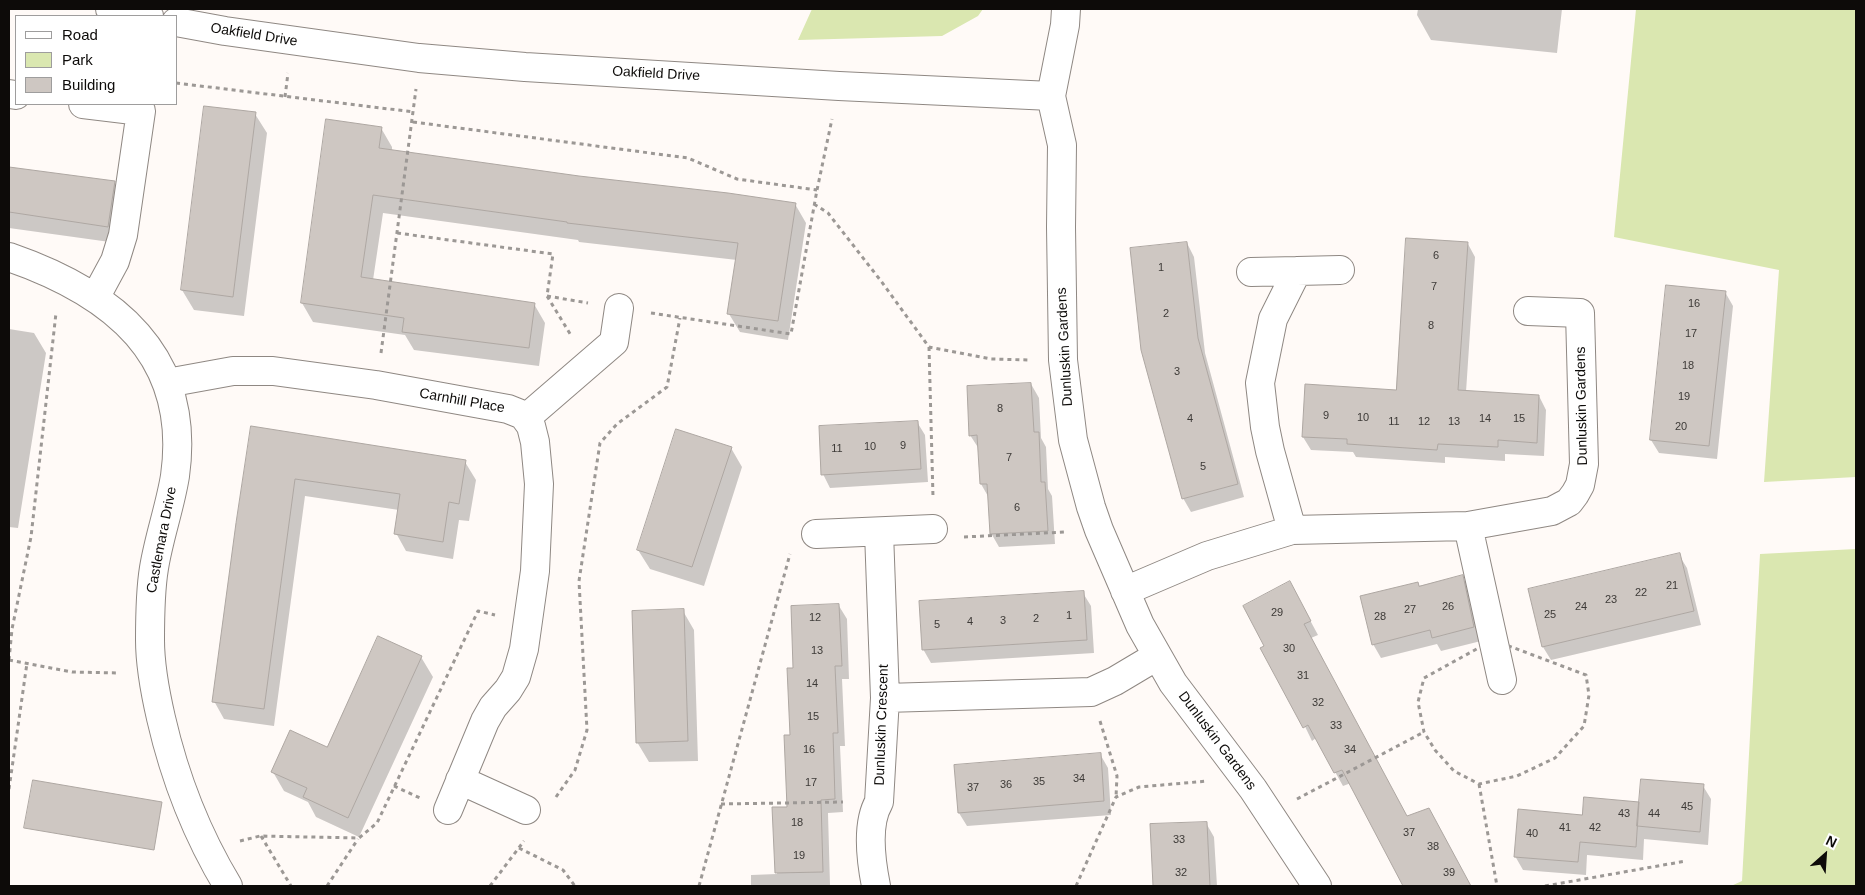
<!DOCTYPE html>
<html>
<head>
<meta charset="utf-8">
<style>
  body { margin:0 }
  #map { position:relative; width:1865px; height:895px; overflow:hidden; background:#fffaf7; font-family:Arial,sans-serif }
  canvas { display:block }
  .frame { position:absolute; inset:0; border:10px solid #0d0b09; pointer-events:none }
  .legend { position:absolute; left:15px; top:15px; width:162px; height:90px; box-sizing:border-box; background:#fff; border:1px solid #9e9d9d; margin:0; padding:6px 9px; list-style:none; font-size:15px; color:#0d0b09 }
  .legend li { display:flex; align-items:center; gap:10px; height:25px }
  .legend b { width:25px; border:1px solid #9e9d9d }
  .north { position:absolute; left:1800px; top:830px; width:50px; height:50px; -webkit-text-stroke:4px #fff; paint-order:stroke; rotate:26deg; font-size:14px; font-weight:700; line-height:20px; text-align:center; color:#0d0b09 }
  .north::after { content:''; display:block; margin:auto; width:18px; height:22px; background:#0d0b09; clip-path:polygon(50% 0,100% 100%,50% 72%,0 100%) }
</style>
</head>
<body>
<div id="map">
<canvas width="1865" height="895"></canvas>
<div class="frame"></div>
<ul class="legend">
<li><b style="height:6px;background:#fff"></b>Road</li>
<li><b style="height:14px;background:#dae7b0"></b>Park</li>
<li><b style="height:14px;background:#cec7c2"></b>Building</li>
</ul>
<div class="north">N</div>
</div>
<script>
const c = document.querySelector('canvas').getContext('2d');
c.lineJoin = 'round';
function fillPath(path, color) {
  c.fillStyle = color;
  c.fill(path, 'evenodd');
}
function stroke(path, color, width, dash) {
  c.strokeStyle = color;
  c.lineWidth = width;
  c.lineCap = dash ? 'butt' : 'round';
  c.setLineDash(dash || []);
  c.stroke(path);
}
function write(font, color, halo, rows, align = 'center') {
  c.font = font + ' Arial,sans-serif';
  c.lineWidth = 4.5;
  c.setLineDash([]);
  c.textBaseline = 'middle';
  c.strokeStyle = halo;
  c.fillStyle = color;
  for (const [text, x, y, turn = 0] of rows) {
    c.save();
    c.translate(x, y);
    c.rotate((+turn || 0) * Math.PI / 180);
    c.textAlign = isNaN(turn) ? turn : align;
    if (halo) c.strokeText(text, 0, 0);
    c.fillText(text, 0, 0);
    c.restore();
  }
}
const green = new Path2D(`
  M812 9H983L978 16 942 36 798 40Z
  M1636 9H1856V477L1764 482 1779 270 1614 237Z
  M1856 549V886H1731L1742 881 1760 554Z`);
const shadow = new Path2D(`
  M1418 9H1562L1557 53 1431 40 1417 15Z
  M255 114 267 133 244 316 194 310 182 290Z
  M381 128 392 147V151L579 177 795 204 806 223 788 340 740 332 729 314 737 260 579 242 578 240 383 213 373 280 534 304 545 323 539 366 414 350 405 335 313 322 302 303Z
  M9 168 114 182 124 199 117 243 9 228Z
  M1187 243 1194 257 1205 353 1244 497 1191 512 1183 498Z
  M1468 244 1475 257 1466 392 1539 396 1546 410 1544 456 1505 454V461L1445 457V463L1356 457 1353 452 1311 450 1303 437 1397 391Z
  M1725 292 1733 306 1717 459 1659 453 1651 440Z
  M9 329 34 333 46 353 18 528 9 527Z
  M1031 384 1039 398 1041 438 1046 447 1048 489 1052 496 1055 544 999 547 991 533 989 498 981 484 979 449 970 435Z
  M917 422 925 435 928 482 830 488 823 474Z
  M252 428 465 462 476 480 469 521 459 520 453 559 406 551 396 533 399 510 305 496 274 726 224 719 214 701Z
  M731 448 742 467 704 586 650 569 638 550Z
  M1679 555 1687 568 1701 625 1551 660 1543 647Z
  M1462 577 1470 590 1481 641 1441 651 1437 644 1381 658 1373 644 1418 583 1420 587Z
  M1083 593 1091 606 1094 653 931 663 923 649Z
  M1297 596 1318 635 1311 638 1407 818 1437 823 1470 886H1405L1351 783 1343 786 1316 738 1312 741 1266 646Z
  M839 606 847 619 849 679H842L845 746H840L843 812 828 813 830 885 751 886V875L777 874 789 808 794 669Z
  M683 611 694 630 698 761 649 762 637 742Z
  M421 657 433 677 359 837 316 817 308 802 284 791 273 772 328 749Z
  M1100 754 1108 768 1111 815 967 826 959 813Z
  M1703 786 1711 799 1708 845 1644 839 1643 860 1587 855 1586 875 1523 870 1515 856 1584 816 1638 803 1640 806Z
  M1206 823 1214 837 1217 886H1154L1151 825Z`);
const building = new Path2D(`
  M204 106 256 112 233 297 181 290Z
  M326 119 382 127 379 148 579 176 728 193 796 203 778 321 727 314 738 243 567 223V222L373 195 361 277 535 303 529 348 402 332 404 318 301 303Z
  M9 167 115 181 108 227 9 212Z
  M1406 238 1468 242 1458 390 1539 395 1537 443 1498 440V447L1438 444 1437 450 1347 444V439L1302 437 1305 384 1396 390Z
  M1187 242 1198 338 1238 484 1182 499 1141 350 1130 248Z
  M1666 285 1726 291 1709 446 1650 440Z
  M1031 383 1034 432H1039L1041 482H1045L1048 531 990 534 987 484H980L977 435 969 436 967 386Z
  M918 421 921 469 821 475 819 426Z
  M251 426 466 460 459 504 449 502 443 542 394 534 400 494 295 479 264 709 212 702 236 523Z
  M676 429 732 447 692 567 637 550Z
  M1680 553 1694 611 1542 647 1528 589Z
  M1463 575 1474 627 1432 638 1430 630 1372 645 1360 596 1418 582 1419 586Z
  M1290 581 1311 621 1304 624 1407 816 1429 808 1471 886H1403L1342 770 1334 773 1308 725 1303 728 1260 648 1264 646 1243 606Z
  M1084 591 1087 640 922 650 919 601Z
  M839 604 842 666H835L838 733H833L835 799 821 800 823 872 775 873 772 807H787L784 735H790L787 668H793L791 606Z
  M684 609 688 741 636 743 632 611Z
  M378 636 422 656 348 818 303 797 307 788 271 772 290 730 327 747Z
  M1101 753 1104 801 958 813 954 765Z
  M1641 779 1704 784 1700 832 1637 826Z
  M33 780 162 802 154 850 24 828Z
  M1584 797 1639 802 1636 847 1580 842 1578 862 1514 857 1518 809 1582 815Z
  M1207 822 1210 886H1153L1150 824Z`);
const path = new Path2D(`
  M176 83 414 112
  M285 97 288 73
  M413 122 688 158 737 179 817 190
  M814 204 828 213 881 281 929 347 991 359 1030 360
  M397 233 553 254 547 296 572 337
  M547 296 588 303
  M651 313 791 334 817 190 832 119
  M929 347 933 497
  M381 353 416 89
  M964 537 1065 532
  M1493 640 1586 675 1589 695 1584 726 1555 758 1517 776 1479 784 1454 771 1435 750 1424 732 1418 702 1424 678Z
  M9 660 12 629 31 537 56 313
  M9 660 72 672 119 673
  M1100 721 1117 776 1116 797
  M1479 784 1497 886
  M394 786 420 798
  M9 789 27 663
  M556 797 575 770 587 730 579 581 600 443 617 424 667 387 680 318
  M1297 799 1424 732
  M721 804 843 802
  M261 836 291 886
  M240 841 260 836 359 838 377 823 478 611 495 615
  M519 848 563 870 575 886
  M327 886 358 839
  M490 886 524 841
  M699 886 790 554
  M1076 886 1116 797 1139 787 1208 781
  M1545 886 1686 861`);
const minor = new Path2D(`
  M110 9 149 16
  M176 22 225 31 419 58 525 67 839 86 1051 96 1065 25 1066 9
  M9 94 16 95
  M1051 96 1062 145 1061 227 1063 360 1073 440 1091 507 1099 530 1140 625 1173 683 1253 789 1317 886
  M83 104 141 111 123 235 115 261 95 298
  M9 257C113 293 192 355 175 476 170 507 159 537 154 568 150 592 150 616 150 640 150 667 155 692 161 718 175 779 196 833 228 886
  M1251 272 1297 271
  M167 383 233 371H273L376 385 508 409 523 415 531 426 535 442 539 484 535 571 524 649 516 677 508 690 493 707 485 721 448 810
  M526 418 614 342 619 308
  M1468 526 1502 680
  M1292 530 1270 451 1265 427 1260 383 1273 319 1297 271 1340 270
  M816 534 933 529
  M1125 591 1207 556 1292 530 1468 526 1552 511 1569 502 1575 494 1580 485 1584 464 1580 313 1528 311
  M885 698 1091 692 1115 681 1157 656
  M460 780 526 810
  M876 886C871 861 866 824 879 802L885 698 879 532`);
const numberNames = [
  ["6",1436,256],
  ["1",1161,268],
  ["7",1434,287],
  ["16",1694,304],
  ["2",1166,314],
  ["8",1431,326],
  ["17",1691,334],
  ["18",1688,366],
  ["3",1177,372],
  ["19",1684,397],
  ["8",1000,409],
  ["9",1326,416],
  ["10",1363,418],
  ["4",1190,419],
  ["14",1485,419],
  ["15",1519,419],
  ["11",1394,422],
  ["12",1424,422],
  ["13",1454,422],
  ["20",1681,427],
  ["9",903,446],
  ["10",870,447],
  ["11",837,449],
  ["7",1009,458],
  ["5",1203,467],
  ["6",1017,508],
  ["21",1672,586],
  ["22",1641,593],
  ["23",1611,600],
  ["26",1448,607],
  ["24",1581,607],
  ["27",1410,610],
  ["29",1277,613],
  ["25",1550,615],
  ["1",1069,616],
  ["28",1380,617],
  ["12",815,618],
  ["2",1036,619],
  ["3",1003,621],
  ["4",970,622],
  ["5",937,625],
  ["30",1289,649],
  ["13",817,651],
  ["31",1303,676],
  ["14",812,684],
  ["32",1318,703],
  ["15",813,717],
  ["33",1336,726],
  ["16",809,750],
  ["34",1350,750],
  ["34",1079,779],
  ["35",1039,782],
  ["17",811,783],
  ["36",1006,785],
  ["37",973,788],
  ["45",1687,807],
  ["43",1624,814],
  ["44",1654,814],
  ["18",797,823],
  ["41",1565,828],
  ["42",1595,828],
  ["37",1409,833],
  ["40",1532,834],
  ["33",1179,840],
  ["38",1433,847],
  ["19",799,856],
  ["32",1181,873],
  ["39",1449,873]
];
const streetNames = [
  ["Oakfield Drive",254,35,9],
  ["Oakfield Drive",656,74,3],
  ["Dunluskin Gardens",1065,347,-93],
  ["Carnhill Place",462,401,10],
  ["Dunluskin Gardens",1582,406,-91],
  ["Castlemara Drive",162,540,-79],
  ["Dunluskin Crescent",882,725,-88],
  ["Dunluskin Gardens",1217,741,53]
];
fillPath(green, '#dae7b0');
fillPath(shadow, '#0003');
fillPath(building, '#cec7c2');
stroke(building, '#aea7a2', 1);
stroke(minor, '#8f8883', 30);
stroke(path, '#9c9895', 3, [4, 4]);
stroke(minor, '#fff', 28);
write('11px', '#3d3a37', null, numberNames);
write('14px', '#0d0b09', '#fff', streetNames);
</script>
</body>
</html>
